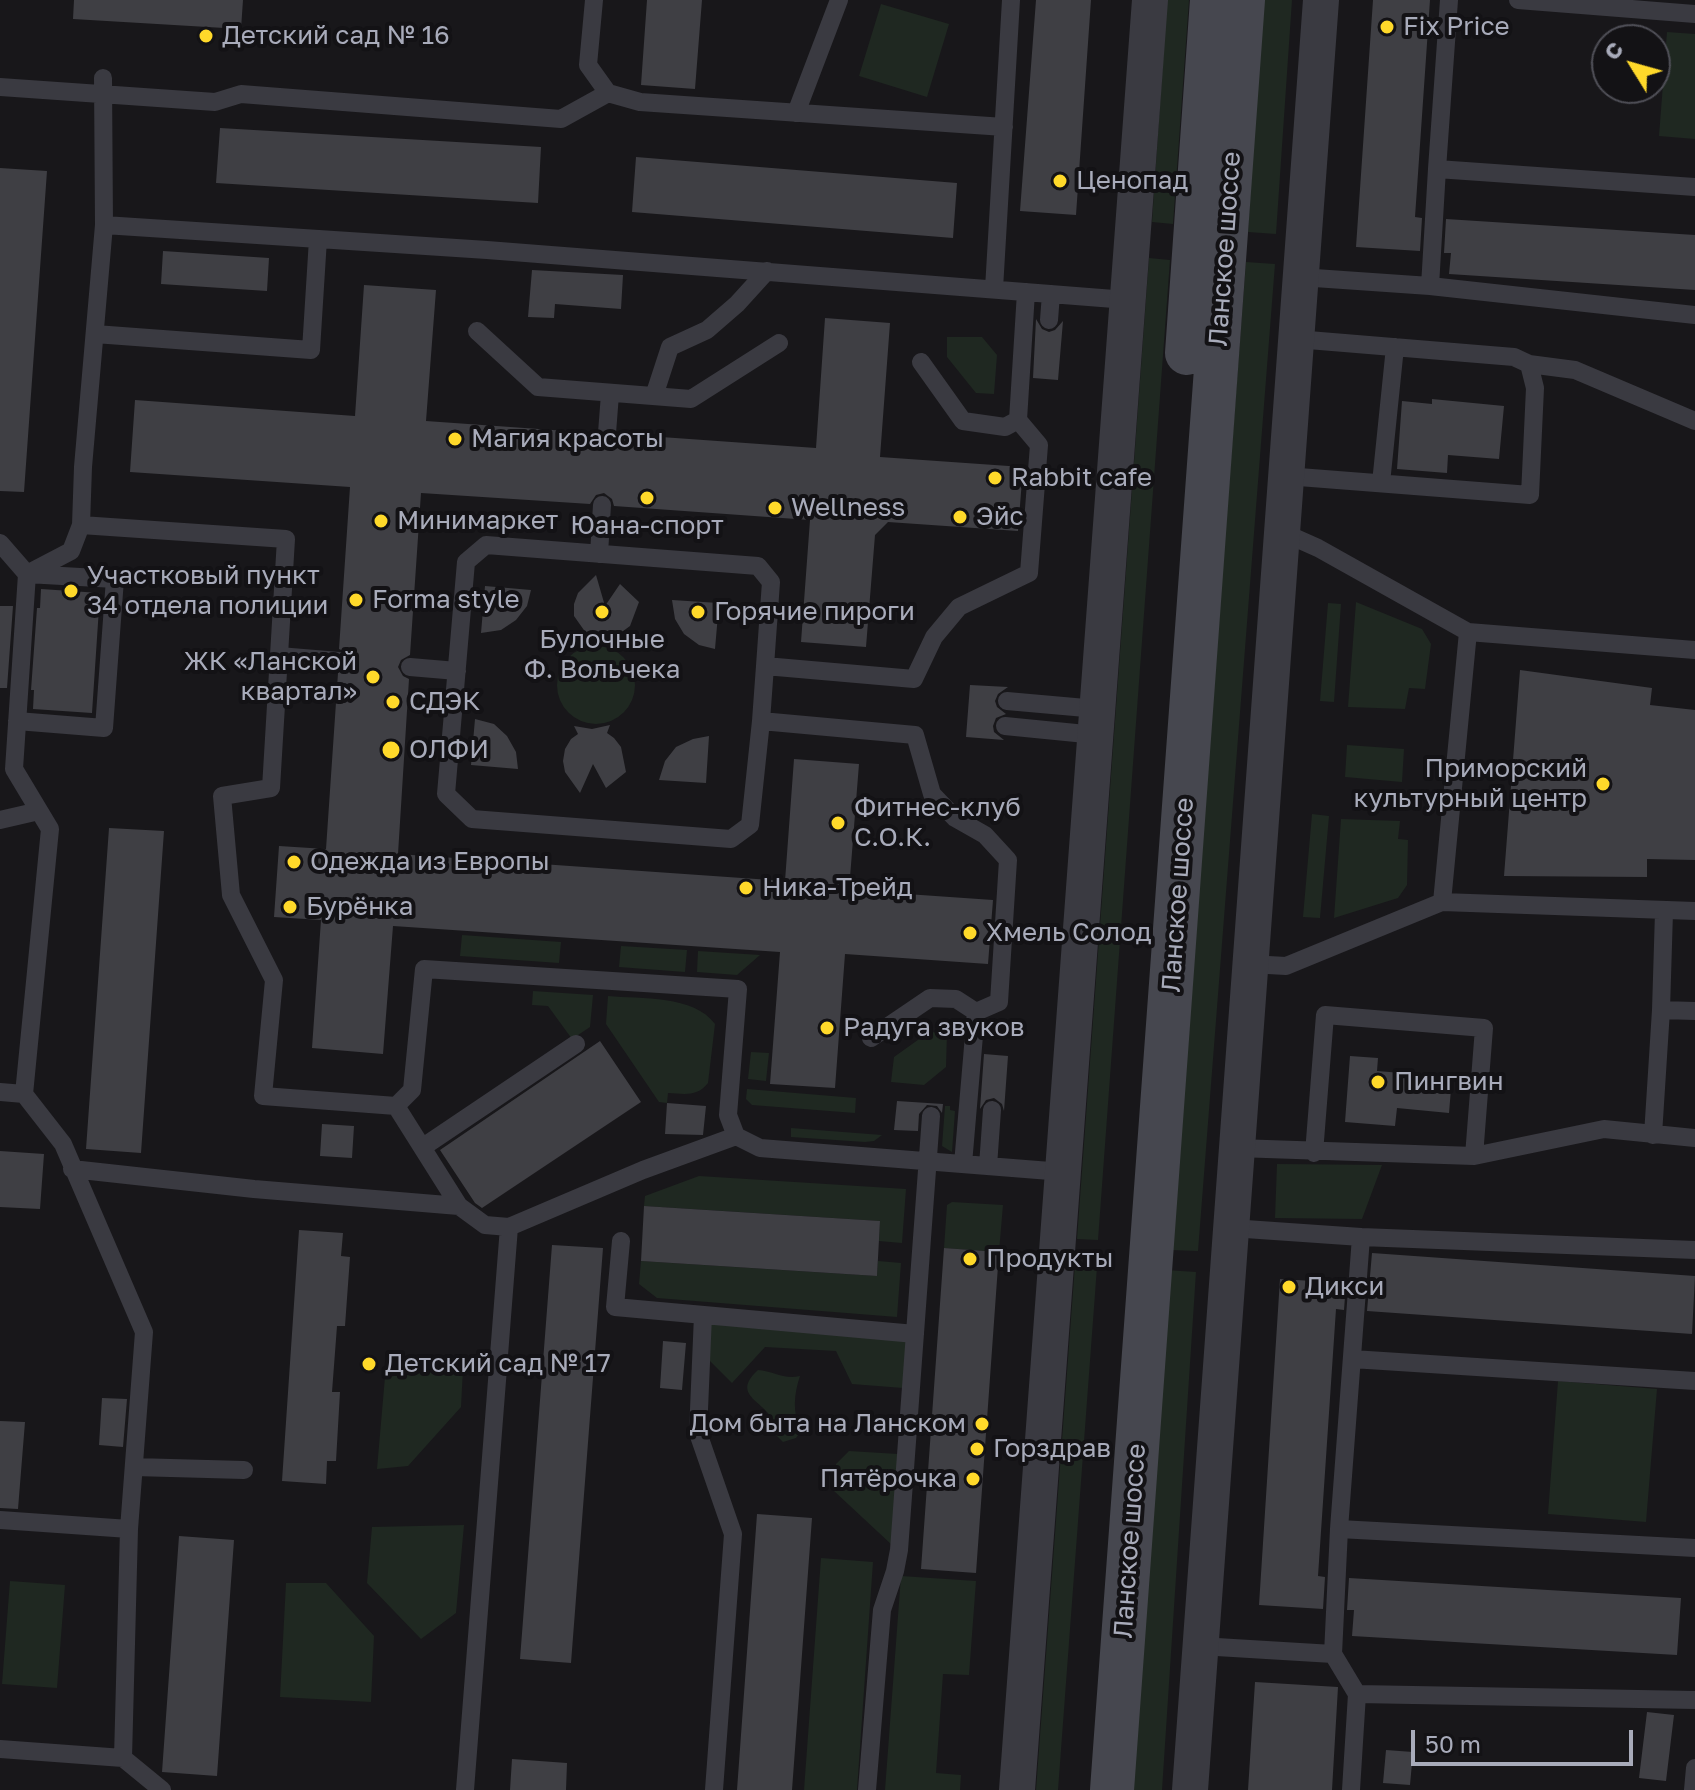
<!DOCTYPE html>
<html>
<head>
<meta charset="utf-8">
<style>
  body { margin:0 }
  #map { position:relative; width:1695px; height:1790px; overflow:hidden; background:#18171a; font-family:"Golos Text",sans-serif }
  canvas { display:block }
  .north { position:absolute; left:1591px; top:24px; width:80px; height:80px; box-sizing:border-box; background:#131215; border:2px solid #4f4f57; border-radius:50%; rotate:307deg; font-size:22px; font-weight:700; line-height:32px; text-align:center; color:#a8abba }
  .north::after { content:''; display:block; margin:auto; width:28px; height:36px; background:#ffd92a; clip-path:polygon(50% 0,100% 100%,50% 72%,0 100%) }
  .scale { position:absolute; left:1411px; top:1730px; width:222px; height:36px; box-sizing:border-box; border:4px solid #a8abba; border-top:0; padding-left:10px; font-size:24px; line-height:28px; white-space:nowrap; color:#a8abba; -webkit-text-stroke:6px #131215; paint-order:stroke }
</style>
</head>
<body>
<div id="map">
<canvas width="1695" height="1790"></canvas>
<div class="north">С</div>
<div class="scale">50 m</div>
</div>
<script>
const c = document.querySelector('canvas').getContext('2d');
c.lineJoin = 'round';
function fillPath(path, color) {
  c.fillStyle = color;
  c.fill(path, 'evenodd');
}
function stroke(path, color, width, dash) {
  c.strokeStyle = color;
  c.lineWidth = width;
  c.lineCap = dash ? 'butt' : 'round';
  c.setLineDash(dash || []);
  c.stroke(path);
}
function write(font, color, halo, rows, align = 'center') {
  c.font = font + ' "Golos Text",sans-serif';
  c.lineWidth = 8;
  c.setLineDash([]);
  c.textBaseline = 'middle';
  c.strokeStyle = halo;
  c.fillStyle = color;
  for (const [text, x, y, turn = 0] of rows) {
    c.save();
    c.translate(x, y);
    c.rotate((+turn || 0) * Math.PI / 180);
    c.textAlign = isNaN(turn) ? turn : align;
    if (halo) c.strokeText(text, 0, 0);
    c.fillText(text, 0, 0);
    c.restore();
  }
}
const green = new Path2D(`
  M1167 0H1189L1173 224 1152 222Z
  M1262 0H1292L1276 234 1248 232Z
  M881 4 949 24 927 97 859 76Z
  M1667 32 1695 34V139L1659 136Z
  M1149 258 1170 260 1098 1240 1077 1239Z
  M1246 262 1275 264 1198 1251 1170 1250Z
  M947 337H982L997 355 994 394 976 393 947 357Z
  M1356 602 1422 629 1431 644 1425 689 1409 688 1405 709 1348 707Z
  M1328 603 1341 604 1334 702 1320 701Z
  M557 685a39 39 0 1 1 78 0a39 39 0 1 1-78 0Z
  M1347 745 1404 749 1402 782 1345 777Z
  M1312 814 1329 816 1320 918 1303 917Z
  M1341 819 1400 821 1398 839 1408 840 1407 885 1398 898 1334 918Z
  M462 935 561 942 559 963 460 956Z
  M621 946 687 950 685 972 619 967Z
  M698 951 760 955 737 975 697 972Z
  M533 991 593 995 590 1027 572 1039 548 1006 532 1005Z
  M608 996C641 999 694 995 715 1024L708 1083C697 1097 685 1094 668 1093L667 1103 659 1102 606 1024Z
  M929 1032 947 1033 946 1067 924 1085 891 1082 894 1057Z
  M751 1052 769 1053 766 1081 748 1079Z
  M747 1089 856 1098 855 1113 752 1105 746 1099Z
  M945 1106H950V1110L955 1111 952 1152 942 1146Z
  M791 1128 882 1135 874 1141 865 1142 791 1137Z
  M1277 1164 1382 1165 1362 1219 1275 1218Z
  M699 1176 906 1189 902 1243 879 1241 880 1221 644 1206 645 1196Z
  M952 1202 1003 1205 999 1252 944 1248 947 1205Z
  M641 1261 877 1276 878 1261 901 1263 897 1317 657 1298 639 1284Z
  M1075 1265 1097 1267 1058 1790H1036Z
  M1166 1270 1196 1272 1162 1790H1132Z
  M711 1320 907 1338 903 1388 852 1384 836 1351 765 1347 732 1383 708 1359Z
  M463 1369 461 1407 408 1466 377 1469 385 1377Z
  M758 1370C773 1371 784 1380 800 1376 794 1394 792 1412 801 1431L796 1438 783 1442 775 1434C779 1402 725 1400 758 1370Z
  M1558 1381 1657 1389 1646 1522 1548 1514Z
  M849 1451 898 1454 892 1545 834 1491 836 1464Z
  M464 1525 456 1613 421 1639 367 1583 372 1527Z
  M821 1558 873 1562 857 1790H804Z
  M901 1576 976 1581 969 1675 943 1674 936 1773 961 1775 960 1790H885Z
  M10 1581 65 1585 57 1688 2 1684Z
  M286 1583H326L374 1636 371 1702 280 1697Z`);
const building = new Path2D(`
  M74 0H243L241 29 73 19Z
  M647 0H702L695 89 641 85Z
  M1036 0H1091L1076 215 1020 211Z
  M1373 0H1430L1415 217 1422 218 1420 251 1356 247Z
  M220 128 541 147 538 203 216 183Z
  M636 157 957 183 953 238 632 212Z
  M0 168 47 171 24 492 0 491Z
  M1446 219 1695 235V290L1449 274 1451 253H1444Z
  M163 251 269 258 267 291 161 284Z
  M532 270 623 275 621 309 555 304 554 318 528 317Z
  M364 285 436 290 426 421 595 433 600 442 607 445 616 440 619 434 816 448 825 318 890 323 880 457 1023 467 1018 531 888 522 875 535 866 647 801 642 810 520 614 506 612 499 604 493 596 495 590 504 421 493 410 655 401 660 398 667 403 676 409 679 398 854 785 881 794 759 859 764 849 890 993 900 988 964 845 954 835 1088 770 1084 780 952 393 926 383 1054 312 1048 321 920 274 917 279 846 326 849 338 673 348 668 351 661 346 652 339 649 350 487 130 472 135 400 355 416Z
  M1036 319 1042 329 1049 332 1055 330 1063 321 1058 380 1033 378Z
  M1432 399 1504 406 1499 459 1448 455 1447 473 1397 469 1402 401 1432 404Z
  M596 575 605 606 620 584 639 602 630 626 615 637 618 647 599 639 581 640 586 633 574 616V604L578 593Z
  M485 586 531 590 527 606 516 620 501 630 481 633Z
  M41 589 100 593 92 713 33 709 34 690H31L37 608H40Z
  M672 600 719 603 715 649 699 645 684 634 675 619Z
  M0 606H13L7 688H0Z
  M1520 670 1652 688 1650 705 1695 710V860L1647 859V877L1504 876Z
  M970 685 1008 687 998 694 995 701 997 707 1006 714 996 718 993 726 994 732 1004 740 966 737Z
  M475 719 494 724 507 736 516 752 518 769 471 765Z
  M610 725 607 733 614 738 621 747 626 772 606 788 593 764 580 793 565 772 563 761 565 749 571 739 578 734 574 726 592 729Z
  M709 736 706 783 659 780 665 761 676 747 693 739Z
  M109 828 164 831 141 1153 86 1149Z
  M600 1041 641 1102 482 1208 475 1203 440 1150Z
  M984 1054 1008 1056 1004 1111 1002 1104 994 1098 986 1100 980 1109Z
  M1350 1056 1378 1058 1377 1071 1452 1077 1449 1113 1397 1108 1395 1126 1345 1122Z
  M897 1101 943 1104 942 1113 937 1106 927 1105 919 1114 918 1131 894 1130Z
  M667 1103 706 1106 703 1135 665 1134Z
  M322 1124 354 1126 352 1158 320 1156Z
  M0 1151 44 1154 40 1209 0 1207Z
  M644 1206 880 1221 877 1276 641 1261Z
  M299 1230 343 1233 341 1256 350 1257 345 1326H337L332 1392H340L336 1461H327L326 1484 282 1481Z
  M552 1245 603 1248 571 1663 520 1659Z
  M944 1248 999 1252 976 1573 921 1569Z
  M1372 1253 1695 1276 1692 1334 1367 1311Z
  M1280 1279 1346 1283 1344 1310 1336 1309 1318 1576 1325 1577 1323 1609 1259 1605Z
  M663 1341 686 1343 682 1390 660 1388Z
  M102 1398 127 1399 123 1447 99 1445Z
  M0 1421 25 1422 18 1509 0 1508Z
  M757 1514 812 1518 792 1790H737Z
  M179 1536 234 1540 217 1776 162 1772Z
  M1349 1578 1681 1598 1677 1655 1352 1636 1354 1610H1347Z
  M1255 1682 1338 1687 1332 1790H1248Z
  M1647 1712 1674 1715 1666 1781 1639 1778Z
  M1386 1750 1413 1752 1410 1785 1383 1783Z
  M512 1759 567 1763 566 1790H510Z`);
const lane = new Path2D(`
  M594 0 588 65 608 93 640 102 1004 127
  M1449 0 1437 169 1695 187
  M1518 0 1695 14
  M0 87 215 102 241 94 561 119 608 93
  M796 113 839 0
  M104 225 487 250 1127 300
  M1300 277 1430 286 1437 169
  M1430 286 1695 315
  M994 289 1011 0
  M1049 320 1051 294
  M477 331 538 387 691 399 779 343
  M95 334 311 350 318 239
  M1296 339 1514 357 1529 364 1575 370 1695 421
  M921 362 963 421 1005 427 1018 420
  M654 396 670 347 707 330 737 304 767 271
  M607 433 610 394
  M1286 476 1530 495 1535 388 1529 364
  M1381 483 1395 347
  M81 525 286 539 271 788 222 796 231 895 274 980 263 1096 396 1106 412 1090 424 969 738 989 728 1115 736 1136 760 1148 1063 1172
  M1282 532 1318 548 1468 632 1695 650
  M0 543 27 574 115 579 104 728 17 721
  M599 554 602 505
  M279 656 339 661
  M410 667 457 671
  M1007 701 1097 709
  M761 721 765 666
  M1005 726 1096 735
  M0 820 39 811
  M1442 902 1468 632
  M1250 964 1286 966 1442 902 1695 911
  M1661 1010 1664 912
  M871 1038 930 998 956 999 976 1012
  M0 1092 24 1094 63 1144 144 1332 129 1529
  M24 1094 50 829 14 769 27 574 71 551 81 525 83 467 104 225 103 78
  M396 1106 459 1206
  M1653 1135 1661 1010 1695 1011
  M423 1147 576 1044
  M1237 1148 1474 1156 1604 1129 1695 1138
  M1314 1153 1325 1015 1484 1028 1474 1156
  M963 1164 976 1012 999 1002 1008 860 985 835 955 818 932 794 915 735 761 721 750 825 731 839 472 819 446 794 466 562 486 545 758 566 771 582 765 666 914 679 934 637 959 607 1029 573 1039 445 1018 420 1026 292
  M988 1166 992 1110
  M72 1169 254 1189 459 1206 485 1225 509 1227 643 1170 736 1136
  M1231 1228 1361 1237 1695 1250
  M621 1241 615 1307 915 1334
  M703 1315 698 1433 733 1534 714 1790
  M1352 1359 1695 1381
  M134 1467 244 1470
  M0 1520 129 1529 123 1758
  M1339 1529 1695 1548
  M1200 1646 1333 1654 1339 1529 1361 1237
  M1333 1654 1357 1694 1351 1790
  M1357 1694 1695 1700
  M0 1749 123 1758 162 1790
  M465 1790 509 1227
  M867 1790 882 1610 895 1571 899 1550 931 1116
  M1693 1790 1695 1768`);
const street = new Path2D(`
  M1017 1790 1150 0
  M1190 1790 1321 0`);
const secondary = new Path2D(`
  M1187 353 1212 0
  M1112 1790 1243 0`);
const markers = [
  [1387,27,8,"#ffd92a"],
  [206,36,8,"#ffd92a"],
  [1060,181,8,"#ffd92a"],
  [455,439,8,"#ffd92a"],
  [995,478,8,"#ffd92a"],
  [647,498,8,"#ffd92a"],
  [775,508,8,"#ffd92a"],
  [960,517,8,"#ffd92a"],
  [381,521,8,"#ffd92a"],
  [71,591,8,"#ffd92a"],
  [356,600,8,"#ffd92a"],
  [602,612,8,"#ffd92a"],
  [698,612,8,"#ffd92a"],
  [373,677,8,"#ffd92a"],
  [393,702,8,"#ffd92a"],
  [391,750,10,"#ffd92a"],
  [1603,784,8,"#ffd92a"],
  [838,823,8,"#ffd92a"],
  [294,862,8,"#ffd92a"],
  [746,888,8,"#ffd92a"],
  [290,907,8,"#ffd92a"],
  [970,933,8,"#ffd92a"],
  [827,1028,8,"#ffd92a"],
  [1378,1082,8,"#ffd92a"],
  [970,1259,8,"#ffd92a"],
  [1289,1287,8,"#ffd92a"],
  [369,1364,8,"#ffd92a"],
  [982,1424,8,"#ffd92a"],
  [977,1449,8,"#ffd92a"],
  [973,1479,8,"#ffd92a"]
];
const poiNames = [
  ["Fix Price",1403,27],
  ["Детский сад № 16",222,36],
  ["Ценопад",1076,181],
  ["Магия красоты",471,439],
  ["Rabbit cafe",1011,478],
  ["Wellness",791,508],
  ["Эйс",976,517],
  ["Минимаркет",397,521],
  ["Юана-спорт",647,526,"center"],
  ["Участковый пункт",87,576],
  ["34 отдела полиции",87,606],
  ["Forma style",372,600],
  ["Горячие пироги",714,612],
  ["Булочные",602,640,"center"],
  ["Ф. Вольчека",602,670,"center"],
  ["ЖК «Ланской",357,662,"right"],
  ["квартал»",357,692,"right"],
  ["СДЭК",409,702],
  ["ОЛФИ",409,750],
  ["Приморский",1587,769,"right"],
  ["культурный центр",1587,799,"right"],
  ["Фитнес-клуб",854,808],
  ["С.О.К.",854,838],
  ["Одежда из Европы",310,862],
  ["Ника-Трейд",762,888],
  ["Бурёнка",306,907],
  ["Хмель Солод",986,933],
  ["Радуга звуков",843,1028],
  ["Пингвин",1394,1082],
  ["Продукты",986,1259],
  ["Дикси",1305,1287],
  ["Детский сад № 17",385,1364],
  ["Дом быта на Ланском",966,1424,"right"],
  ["Горздрав",993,1449],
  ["Пятёрочка",957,1479,"right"]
];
const streetNames = [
  ["Ланское шоссе",1225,249,-86],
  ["Ланское шоссе",1178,895,-86],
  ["Ланское шоссе",1130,1541,-86]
];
fillPath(green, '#1f2821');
fillPath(building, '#3f3f44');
stroke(lane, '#3a3a41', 18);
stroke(street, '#3a3a41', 36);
stroke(secondary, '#46474f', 44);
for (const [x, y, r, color] of markers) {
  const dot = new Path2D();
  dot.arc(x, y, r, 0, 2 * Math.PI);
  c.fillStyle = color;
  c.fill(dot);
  stroke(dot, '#131215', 3);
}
write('26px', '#a8abba', '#131215', poiNames, 'left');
write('26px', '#a8abba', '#131215', streetNames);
</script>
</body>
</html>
